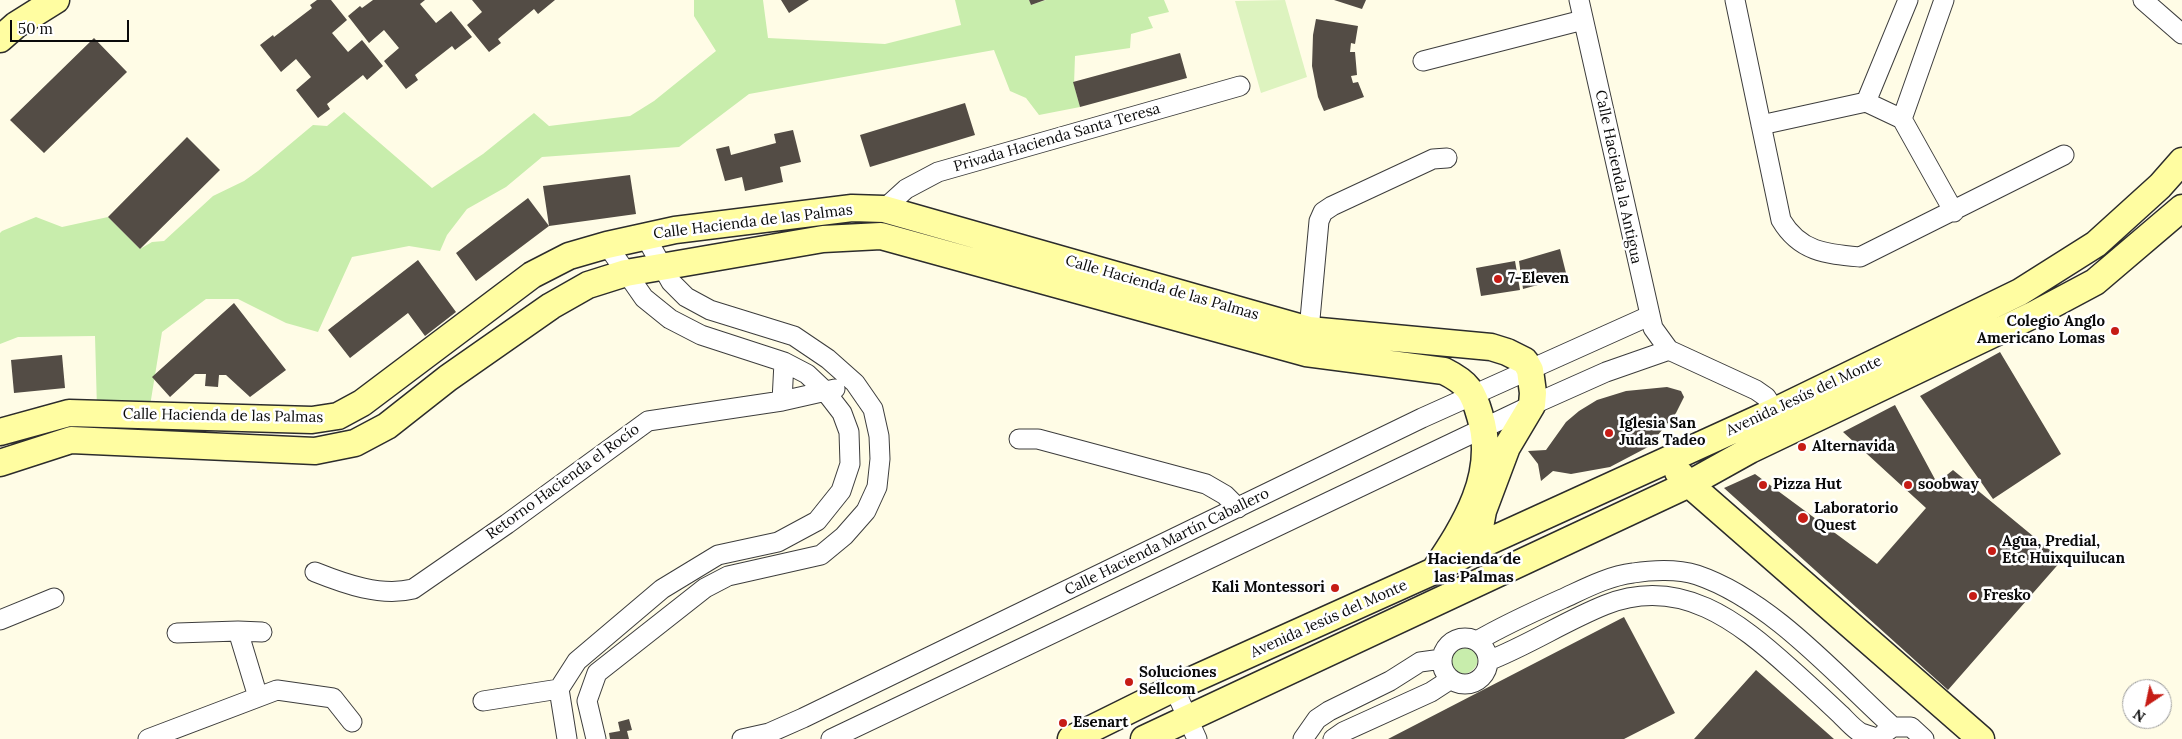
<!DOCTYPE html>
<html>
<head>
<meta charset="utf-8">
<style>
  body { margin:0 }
  #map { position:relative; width:2182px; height:739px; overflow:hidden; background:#fffce6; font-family:Lora,serif }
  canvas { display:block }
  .north { position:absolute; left:2122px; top:679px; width:50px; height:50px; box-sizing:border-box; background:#fff; border:1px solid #9d9d9d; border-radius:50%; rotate:214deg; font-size:14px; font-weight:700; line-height:20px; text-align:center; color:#0a0a0a }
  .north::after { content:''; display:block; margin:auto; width:18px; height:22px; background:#c61c15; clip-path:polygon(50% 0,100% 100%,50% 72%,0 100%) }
  .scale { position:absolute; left:10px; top:20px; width:119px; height:22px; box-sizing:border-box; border:2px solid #0a0a0a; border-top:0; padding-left:6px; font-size:15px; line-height:18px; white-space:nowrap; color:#0a0a0a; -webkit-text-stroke:4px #fff; paint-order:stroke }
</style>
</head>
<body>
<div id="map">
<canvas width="2182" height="739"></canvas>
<div class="north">N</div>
<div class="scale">50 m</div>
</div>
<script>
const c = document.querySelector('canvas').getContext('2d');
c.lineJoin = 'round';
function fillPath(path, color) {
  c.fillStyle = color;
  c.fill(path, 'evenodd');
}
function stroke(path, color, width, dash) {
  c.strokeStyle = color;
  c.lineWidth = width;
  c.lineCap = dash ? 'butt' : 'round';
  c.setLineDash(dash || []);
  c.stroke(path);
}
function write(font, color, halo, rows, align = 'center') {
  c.font = font + ' Lora,serif';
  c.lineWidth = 5;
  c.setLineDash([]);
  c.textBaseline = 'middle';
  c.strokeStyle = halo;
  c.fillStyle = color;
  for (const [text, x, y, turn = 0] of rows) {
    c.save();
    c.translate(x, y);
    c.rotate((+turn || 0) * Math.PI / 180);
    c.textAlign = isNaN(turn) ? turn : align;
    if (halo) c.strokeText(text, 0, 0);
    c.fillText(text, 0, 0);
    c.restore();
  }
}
const green = new Path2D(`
  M694 0H763L768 38 885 44 961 25 955 0H1029L1031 5 1046 0H1164L1169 12 1148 17 1153 28 1131 34 1130 48 1075 56 1074 85 1080 107 1039 115 1026 98 1010 91 994 50 749 94 679 147 542 157 506 187 467 209 447 235 440 251 409 246 352 257 318 332 286 323 238 299H206L162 332 149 412 97 409 95 336 18 337 0 344V233L2 231 36 217 62 227 108 217 140 249 152 242 164 241 213 196 244 181 258 171 313 125 327 126 344 112 432 188 483 154 534 113 549 126 630 116 654 101 716 51 694 16Z
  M1446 658a16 16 0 1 1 32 0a16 16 0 1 1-32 0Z`);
const pitch = new Path2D(`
  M1285 0 1307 77 1261 93 1235 1Z`);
const building = new Path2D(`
  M317 0H331L347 20 332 33 348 52 362 40 383 66 367 80 363 75 327 104 330 109 318 118 296 90 311 77 296 59 281 72 260 45 273 35 274 37 312 8 310 5Z
  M373 0H425L420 4 436 23 451 11 472 37 455 50 452 46 415 75 418 80 406 89 384 61 399 48 384 30 369 43 348 16 360 6 362 8Z
  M472 0H555L538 14 534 9 498 39 501 43 489 52 467 25 482 12Z
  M781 0H809L789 13Z
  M1029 0H1045L1031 5Z
  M1334 0H1366L1362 9Z
  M1316 19 1358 26 1355 44 1351 43 1350 52H1355L1357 75 1351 76 1353 83 1358 82 1364 97 1324 111 1318 97 1312 66 1313 35Z
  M94 38 127 72 44 153 10 120Z
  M1180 53 1187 78 1080 107 1073 82Z
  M965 103 975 135 870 167 860 135Z
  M793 130 801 162 780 167 783 182 745 191 742 177 725 181 716 149 729 146 731 155 776 143 774 134Z
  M187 137 220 170 140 249 108 217Z
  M630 175 636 214 549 226 543 186Z
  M528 198 549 226 476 281 456 253Z
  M1560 249 1567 277 1523 289 1519 261Z
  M418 260 456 312 425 336 408 313 350 358 328 330Z
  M1515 261 1520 290 1481 296 1476 268Z
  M234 303 286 370 250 397 226 375H219L218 387 205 386 206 374H195L170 397 152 377Z
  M2000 352 2061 454 1993 499 1920 396Z
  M62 355 65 388 14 393 11 360Z
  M1667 387 1681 391 1684 397 1676 413 1648 447 1610 467 1571 474 1553 471 1541 481 1538 464 1528 451 1546 450 1566 422 1579 411 1597 400 1626 391Z
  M1895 405 1937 483 1953 470 2062 560 1948 690 1724 488 1755 474 1877 564 1926 508 1843 432Z
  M1624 617 1675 713 1624 739H1388Z
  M1756 670 1834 739H1694Z
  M629 719 632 730 627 731 629 739H610L609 733 620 731 618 722Z`);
const street = new Path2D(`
  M1579 0 1653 328 1669 350 1756 390 1766 397 1775 411
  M1735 0 1781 220C1800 252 1826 254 1860 257L2064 155
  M2143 0 2182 34
  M1423 61 1583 20
  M1866 102 1908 0
  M1902 119 1944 0
  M1761 125 1866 102 1902 119 1954 212
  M884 209 906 189 938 172 1240 86
  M1308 341 1319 221 1323 212 1332 206 1433 159 1447 158
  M782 401 784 362
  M1019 439H1038L1206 484 1225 495 1238 508
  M315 572C345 584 381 597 413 589L507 524 648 421 782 401 835 389
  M0 620 54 598
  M238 631 262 632
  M177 633 238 631 258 697
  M1442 661a23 23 0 1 1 46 0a23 23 0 1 1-46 0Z
  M1477 641C1504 625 1533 612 1562 599 1584 589 1608 576 1633 573 1652 570 1678 569 1697 575 1771 600 1836 675 1893 727
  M1488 661C1529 645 1565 621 1605 605 1680 575 1738 621 1791 669 1808 684 1825 700 1841 715 1847 721 1854 729 1861 733 1867 735 1874 737 1879 739
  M1174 688 1197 739
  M483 701 559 689
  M1883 734 1893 727H1911L1924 739
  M148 739 277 690 333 698 352 722
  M567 739 559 689 577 661 662 589 718 555 778 542 817 521 841 491 850 464 849 432 842 413 825 391 807 374 784 362 701 335 670 319 644 298 607 245
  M596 739 587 701 597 673 705 588 728 576 821 555 844 536 866 511 877 487 880 459 879 436 873 409 855 383 828 359 794 336 710 310 686 297 671 282 645 236
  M742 739 769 733 803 718 1422 418 1649 316
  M831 739 1532 405 1606 372 1669 350
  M1303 739 1317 719 1329 711 1390 681 1420 662 1442 659
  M1333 739 1343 732 1431 692 1451 679`);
const secondary = new Path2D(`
  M0 39 16 25 56 0
  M0 432 69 413 312 420 338 416 362 403 532 275 569 256 607 245 675 230 852 208 884 209 1309 330 1491 347 1507 352 1525 361 1530 370 1533 393 1532 405 1507 447 1483 511 1480 527 1481 545
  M0 463 71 440 315 451 355 443 387 426 448 378 551 306 588 285 626 273 823 239 881 236 1306 353 1444 371C1468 383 1473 391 1480 416 1498 474 1465 525 1434 571
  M1678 472 1689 484 1981 739
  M1071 739 1174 688 1434 571 1481 545 1775 411 2020 292 2096 244 2160 186 2182 161
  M1144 739 1689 484 1750 450 2035 314 2095 282 2182 208`);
const markers = [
  [1498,279,5,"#c61c15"],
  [2115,331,5,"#c61c15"],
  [1609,433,5,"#c61c15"],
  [1802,447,5,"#c61c15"],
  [1763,485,5,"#c61c15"],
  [1908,485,5,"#c61c15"],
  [1803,518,6,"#c61c15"],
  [1992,551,5,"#c61c15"],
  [1335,588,5,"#c61c15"],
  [1973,596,5,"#c61c15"],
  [1129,682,5,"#c61c15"],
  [1063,723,5,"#c61c15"]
];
const streetNames = [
  ["Privada Hacienda Santa Teresa",1057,138,-16],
  ["Calle Hacienda la Antigua",1618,177,78],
  ["Calle Hacienda de las Palmas",753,222,-7],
  ["Calle Hacienda de las Palmas",1162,288,16],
  ["Avenida Jesús del Monte",1804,396,-25],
  ["Calle Hacienda de las Palmas",223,416,1],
  ["Retorno Hacienda el Rocío",563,482,-36],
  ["Calle Hacienda Martín Caballero",1167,542,-26],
  ["Avenida Jesús del Monte",1329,619,-24]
];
const poiNames = [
  ["7-Eleven",1508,279],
  ["Colegio Anglo",2105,322,"right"],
  ["Americano Lomas",2105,339,"right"],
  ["Iglesia San",1619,424],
  ["Judas Tadeo",1619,441],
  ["Alternavida",1812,447],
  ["Pizza Hut",1773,485],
  ["soobway",1918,485],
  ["Laboratorio",1814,509],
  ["Quest",1814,526],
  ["Agua, Predial,",2002,542],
  ["Etc Huixquilucan",2002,559],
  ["Kali Montessori",1325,588,"right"],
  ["Fresko",1983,596],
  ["Soluciones",1139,673],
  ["Sellcom",1139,690],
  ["Esenart",1073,723]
];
const neighbourhoodNames = [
  ["Hacienda de",1474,559],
  ["las Palmas",1474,577]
];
fillPath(green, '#c8edac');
fillPath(pitch, '#ddf3bf');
fillPath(building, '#534c45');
stroke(street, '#3d3d3d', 21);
stroke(secondary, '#2c2c2c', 29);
stroke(street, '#fff', 19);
stroke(secondary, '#fffda1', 26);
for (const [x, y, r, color] of markers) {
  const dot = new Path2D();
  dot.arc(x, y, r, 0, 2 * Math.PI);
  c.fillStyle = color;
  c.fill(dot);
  stroke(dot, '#fff', 2);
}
write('15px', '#0a0a0a', '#fff', streetNames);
write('bold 15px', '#0a0a0a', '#fff', poiNames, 'left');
write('bold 16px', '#0a0a0a', '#fff', neighbourhoodNames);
</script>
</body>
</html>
